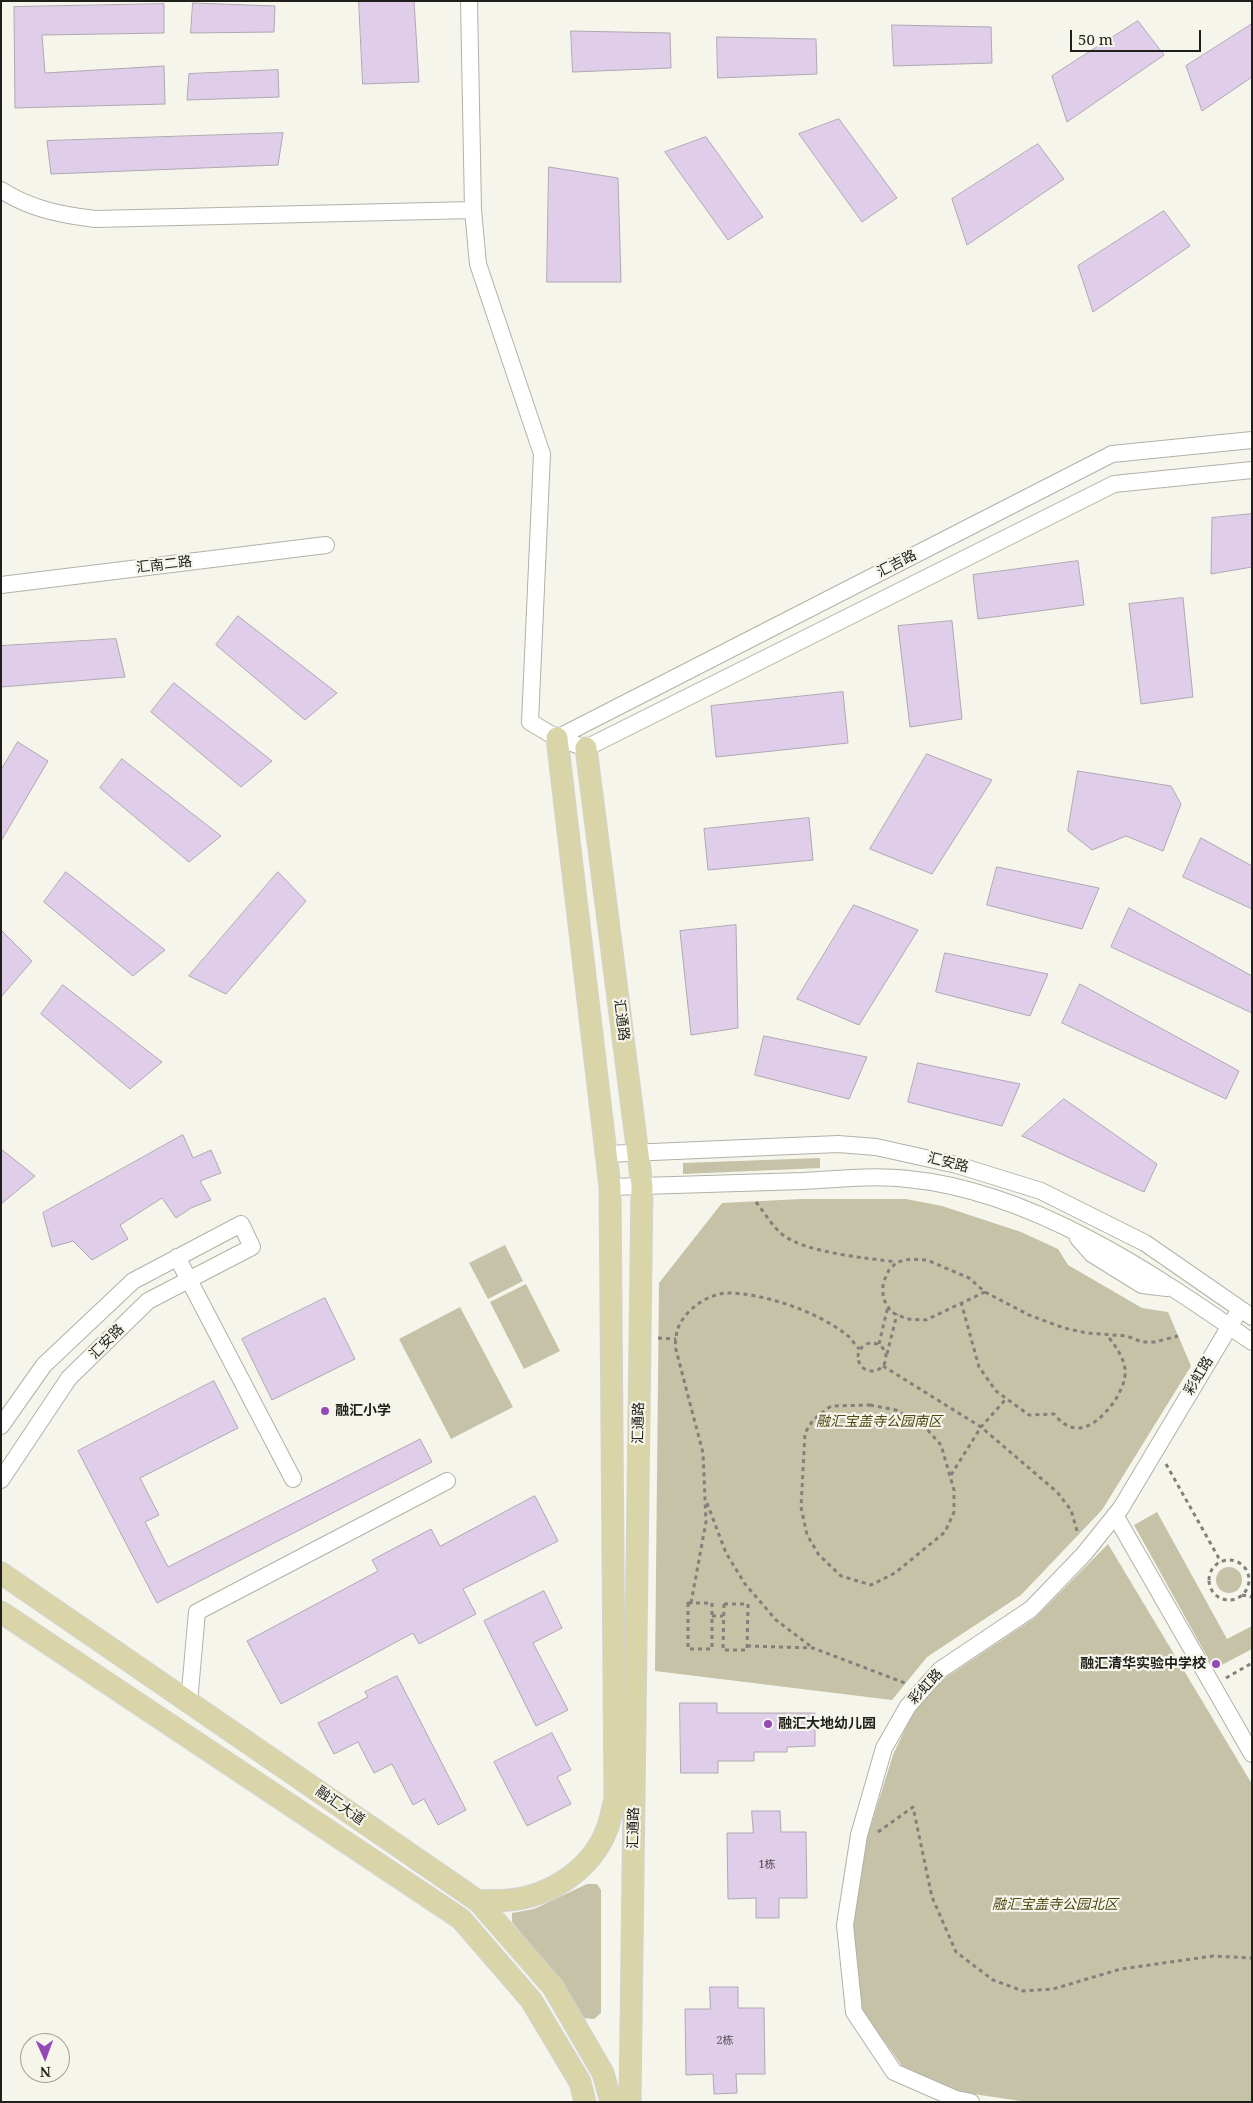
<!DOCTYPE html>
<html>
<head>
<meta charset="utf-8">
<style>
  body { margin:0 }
  #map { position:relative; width:1253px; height:2103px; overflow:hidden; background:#f6f5eb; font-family:"Noto Serif",serif }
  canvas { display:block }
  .frame { position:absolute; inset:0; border:2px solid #1f1f1b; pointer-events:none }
  .north { position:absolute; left:20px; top:2033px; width:50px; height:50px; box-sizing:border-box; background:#f6f5eb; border:1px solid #a09f98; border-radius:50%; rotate:178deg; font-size:14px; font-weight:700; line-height:20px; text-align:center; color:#1f1f1b }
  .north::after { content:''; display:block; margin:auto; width:18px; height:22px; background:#9548b8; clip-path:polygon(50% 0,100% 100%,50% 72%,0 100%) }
  .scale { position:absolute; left:1070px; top:30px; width:131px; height:22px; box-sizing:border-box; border:2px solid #1f1f1b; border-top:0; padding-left:6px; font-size:15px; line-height:18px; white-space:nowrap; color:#1f1f1b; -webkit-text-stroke:4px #f6f5eb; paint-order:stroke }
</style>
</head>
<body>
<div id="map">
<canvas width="1253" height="2103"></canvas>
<div class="frame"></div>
<div class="north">N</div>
<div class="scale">50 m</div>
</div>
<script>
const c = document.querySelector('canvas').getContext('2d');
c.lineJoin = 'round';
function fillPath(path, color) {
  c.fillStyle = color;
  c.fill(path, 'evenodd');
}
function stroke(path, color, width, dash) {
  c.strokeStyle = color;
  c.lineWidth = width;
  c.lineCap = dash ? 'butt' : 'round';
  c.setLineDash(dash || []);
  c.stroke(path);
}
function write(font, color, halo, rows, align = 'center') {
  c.font = font + ' "Noto Serif","Noto Sans SC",serif';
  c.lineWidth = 4.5;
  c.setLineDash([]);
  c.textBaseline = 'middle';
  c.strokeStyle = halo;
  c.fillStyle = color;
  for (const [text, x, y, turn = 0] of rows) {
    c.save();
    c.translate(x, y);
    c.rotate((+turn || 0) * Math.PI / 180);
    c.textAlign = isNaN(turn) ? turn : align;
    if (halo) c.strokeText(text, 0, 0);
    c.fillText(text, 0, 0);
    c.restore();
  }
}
const green = new Path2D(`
  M820 1158V1168L683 1174V1163Z
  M801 1199H906L942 1206 1021 1232 1058 1249 1068 1265 1142 1308 1168 1312 1191 1366 1102 1510 1021 1595 927 1657 892 1700 655 1671 659 1283 722 1203Z
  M505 1245 523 1281 488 1299 469 1263Z
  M526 1284 560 1351 524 1369 490 1302Z
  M460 1307 513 1407 451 1439 399 1339Z
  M1157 1512 1227 1639 1252 1626V1649L1214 1669 1134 1525Z
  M1108 1544 1252 1784V2102H1027L960 2092 902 2066 862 2010 853 1927 867 1838 893 1755 913 1712 945 1678 1036 1617Z
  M1216 1580a13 13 0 1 1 26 0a13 13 0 1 1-26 0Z
  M587 1884H597L601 1890V2013L594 2019 583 2018 560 1980 512 1922V1913L534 1909Z`);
const building = new Path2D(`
  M359 1H414L419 82 363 84Z
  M193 3 275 6 274 32 191 33Z
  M164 4V33L42 35 45 73 164 66 165 104 15 108 14 7Z
  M1138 21 1164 55 1067 122 1052 76Z
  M1252 24V77L1202 111 1186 66Z
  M892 25 991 27 992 63 894 66Z
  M571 31 670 33 671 68 573 72Z
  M717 37 816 39 817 74 718 78Z
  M278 70 279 97 187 100 189 74Z
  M839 119 897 198 862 222 799 134Z
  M283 133 278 165 51 174 47 141Z
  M706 137 763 217 728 240 665 152Z
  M1038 144 1064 179 967 245 952 199Z
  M549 167 618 178 621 282H547Z
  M1164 211 1190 246 1093 312 1078 266Z
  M1252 514V567L1211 574 1212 518Z
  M1078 561 1084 605 978 619 973 575Z
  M1183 598 1193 697 1141 704 1129 604Z
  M238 616 337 693 305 720 216 645Z
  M952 621 962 719 910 727 898 626Z
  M116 639 125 677 1 687V646Z
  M174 683 272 761 241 787 151 712Z
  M843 692 848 743 716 757 711 706Z
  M18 742 48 761 1 841V770Z
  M927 754 992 780 932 874 870 849Z
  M122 759 221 836 189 862 100 788Z
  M1078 771 1171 786 1181 804 1163 851 1126 836 1092 850 1068 831Z
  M809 818 813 860 708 870 704 829Z
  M1201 838 1252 866V909L1183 877Z
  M997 867 1099 888 1082 929 987 905Z
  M66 872 165 950 133 976 44 902Z
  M278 872 306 901 226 994 189 976Z
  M854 905 918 930 859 1025 797 999Z
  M1129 908 1252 976V1013L1111 947Z
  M736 925 738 1028 691 1035 680 931Z
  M1 930 32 961 1 997Z
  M945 953 1048 974 1030 1016 936 992Z
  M1080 984 1239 1071 1226 1099 1062 1023Z
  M63 985 162 1062 130 1089 41 1014Z
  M764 1036 867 1057 849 1099 755 1075Z
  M918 1063 1020 1084 1002 1126 908 1102Z
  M1064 1099 1157 1164 1144 1192 1022 1136Z
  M183 1135 193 1158 211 1150 221 1173 200 1181 211 1200 191 1208 176 1218 162 1198 120 1225 128 1239 92 1260 73 1241 52 1247 43 1213Z
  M1 1149 35 1176 1 1204Z
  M325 1298 355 1359 272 1400 242 1339Z
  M214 1381 238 1428 140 1478 159 1515 145 1522 168 1567 420 1439 432 1462 157 1603 78 1451Z
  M535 1496 558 1541 463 1589 476 1614 419 1644 413 1633 281 1704 247 1641 378 1571 372 1560 431 1529 440 1546Z
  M544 1591 562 1628 533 1643 568 1710 536 1726 484 1621Z
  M397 1676 466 1810 438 1825 424 1799 413 1805 392 1764 374 1773 358 1742 334 1754 318 1723 368 1697 365 1692Z
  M680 1703H717V1713H815V1746L787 1747V1752H754V1761H718V1773H681Z
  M552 1733 571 1770 557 1777 571 1804 527 1826 494 1762Z
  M752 1811H780L781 1832H806L807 1898H779V1918H756V1898L728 1899 727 1833H753Z
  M710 1987H738V2008H764L765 2074H736L737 2093 714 2094 713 2074 686 2075 685 2009H710Z`);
const path = new Path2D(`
  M756 1202C764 1212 772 1226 783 1235 807 1253 866 1258 896 1262
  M985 1292 926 1320 907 1319 891 1312 883 1298V1283L889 1270 897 1262 911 1259 927 1260 969 1278 985 1292 1029 1315 1064 1328 1087 1333 1127 1336 1142 1342H1155L1178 1336
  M961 1302 979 1367 996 1391 1029 1415 1054 1414C1060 1421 1067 1428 1077 1428 1099 1429 1128 1390 1125 1369 1123 1355 1115 1346 1107 1335
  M658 1338 676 1339
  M858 1357a14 14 0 1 1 28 0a14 14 0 1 1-28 0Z
  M879 1344 888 1306
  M887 1354 897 1314
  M883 1366 981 1427 1057 1492 1071 1510 1078 1534
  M870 1405 896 1410 926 1428 941 1445 954 1490V1512L945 1532 895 1573 871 1585 841 1576 819 1555 807 1535 801 1507 805 1433 813 1420 831 1406Z
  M1166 1464 1221 1562
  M951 1475 981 1427 1006 1399
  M707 1503 726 1553 745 1584 776 1620 813 1648
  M1209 1580a20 20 0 1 1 40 0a20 20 0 1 1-40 0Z
  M1242 1595 1252 1597
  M688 1603H712V1649H688Z
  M691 1603 706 1522 703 1453 675 1346C676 1341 676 1335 677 1331 683 1311 707 1294 727 1293 764 1293 818 1312 847 1335 851 1338 855 1345 859 1349
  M724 1604H748L747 1650H723Z
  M712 1616H723
  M747 1646 813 1648 905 1683
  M1226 1678 1252 1663
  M878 1832 913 1807 932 1897 956 1952 993 1980 1023 1991 1053 1989 1121 1969 1213 1956 1252 1958`);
const minor = new Path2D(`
  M469 1 473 210 478 264 542 454 530 722 557 738 586 748 1114 484 1252 470
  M1 190C30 209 62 215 95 219L473 210
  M1 585 326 545
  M557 738 1112 454 1252 440
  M606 1154 838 1144 876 1147 957 1165 1041 1191 1145 1243 1252 1317
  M610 1187C674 1185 738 1183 803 1181 837 1179 874 1175 908 1179 1032 1191 1152 1272 1252 1342
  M1078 1238 1092 1254 1142 1285 1167 1288
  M177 1257 293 1479
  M1 1426 44 1365 133 1281 241 1224 252 1247 148 1301 69 1378 1 1480
  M1115 1515 1252 1754
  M189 1702 197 1612 447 1481
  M971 2102 956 2099 894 2072 854 2012 845 1925 859 1835 884 1748 908 1706 940 1670 1031 1609 1084 1554 1121 1508 1240 1309`);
const major = new Path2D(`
  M586 748 642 1186 630 2102
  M1 1573 478 1901 553 1987 603 2073 611 2102
  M1 1612 461 1919 531 2000 580 2082 585 2102
  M478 1901C488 1900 498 1901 509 1900 551 1896 592 1869 607 1829 611 1819 612 1809 615 1799L610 1187 557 738`);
const markers = [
  [325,1411,5,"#9548b8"],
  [1216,1664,5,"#9548b8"],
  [768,1724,5,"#9548b8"]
];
const numberNames = [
  ["1栋",767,1865],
  ["2栋",725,2041]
];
const streetNames = [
  ["汇吉路",897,564,-27],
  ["汇南二路",164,565,-7],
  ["汇通路",621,1020,83],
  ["汇安路",948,1163,14],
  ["汇安路",107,1342,-45],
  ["彩虹路",1199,1376,-59],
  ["汇通路",639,1423,-89],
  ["彩虹路",926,1687,-47],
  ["融汇大道",340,1806,35],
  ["汇通路",634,1828,-89]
];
const poiNames = [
  ["融汇小学",335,1411],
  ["融汇清华实验中学校",1206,1664,"right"],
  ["融汇大地幼儿园",778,1724]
];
const parkNames = [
  ["融汇宝盖寺公园南区",879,1422],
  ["融汇宝盖寺公园北区",1055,1905]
];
fillPath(green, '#c5c2a7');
fillPath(building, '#dfcde9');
stroke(building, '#aea8b1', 1);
stroke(minor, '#b2b1a8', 18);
stroke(major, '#d2d2d1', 23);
stroke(path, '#81807a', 3, [4, 4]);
stroke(minor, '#fff', 16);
stroke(major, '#dad4a9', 21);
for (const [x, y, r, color] of markers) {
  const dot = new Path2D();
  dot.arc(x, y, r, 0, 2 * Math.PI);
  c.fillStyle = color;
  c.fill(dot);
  stroke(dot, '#f6f5eb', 2);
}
write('11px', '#4f4a4e', null, numberNames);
write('14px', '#1f1f1b', '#f6f5eb', streetNames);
write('bold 14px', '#1f1f1b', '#f6f5eb', poiNames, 'left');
write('italic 14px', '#4d4710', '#f6f5eb', parkNames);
</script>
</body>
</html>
